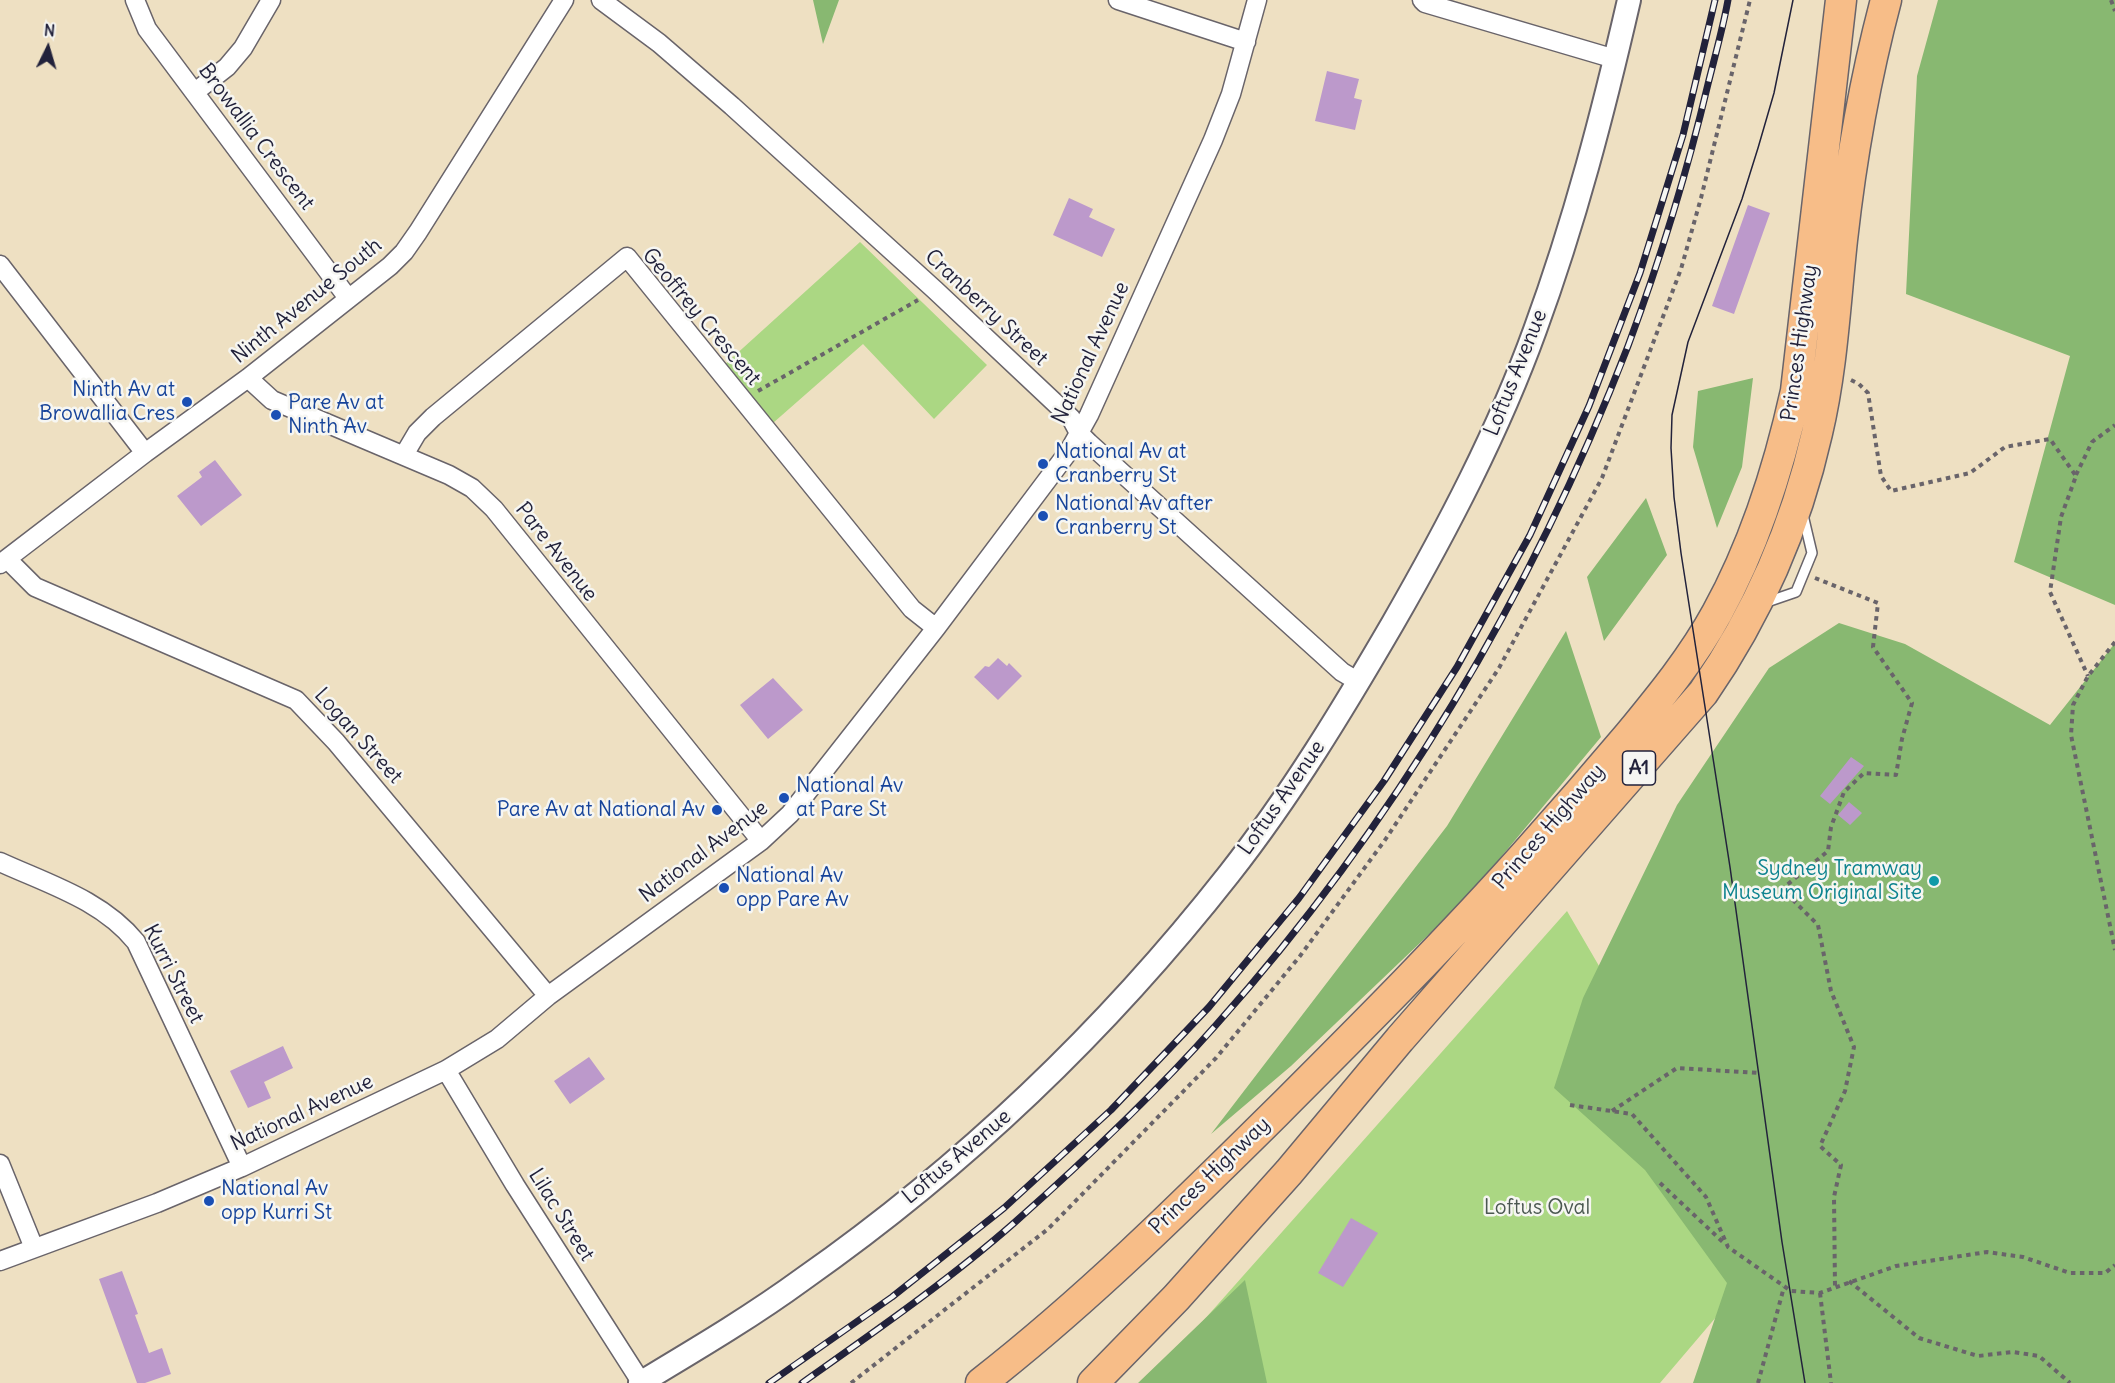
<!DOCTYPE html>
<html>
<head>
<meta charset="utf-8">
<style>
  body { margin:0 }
  #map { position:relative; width:2115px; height:1383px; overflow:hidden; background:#eee0c2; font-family:Delius,sans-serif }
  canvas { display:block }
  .north { position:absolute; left:18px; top:18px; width:60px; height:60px; -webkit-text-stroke:4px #f6f6f2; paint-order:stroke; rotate:5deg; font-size:16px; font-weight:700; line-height:24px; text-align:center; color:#22223b }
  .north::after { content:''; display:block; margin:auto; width:21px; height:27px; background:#22223b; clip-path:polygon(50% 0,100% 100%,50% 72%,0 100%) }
</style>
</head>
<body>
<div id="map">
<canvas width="2115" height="1383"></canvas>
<div class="north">N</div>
</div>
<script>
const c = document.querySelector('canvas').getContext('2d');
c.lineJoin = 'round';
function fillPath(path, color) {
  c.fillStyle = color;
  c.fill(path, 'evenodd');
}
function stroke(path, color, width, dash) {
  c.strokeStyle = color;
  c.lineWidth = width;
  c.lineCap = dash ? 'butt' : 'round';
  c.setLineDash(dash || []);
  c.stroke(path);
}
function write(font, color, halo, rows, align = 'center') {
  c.font = font + ' Delius,sans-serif';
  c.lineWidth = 5;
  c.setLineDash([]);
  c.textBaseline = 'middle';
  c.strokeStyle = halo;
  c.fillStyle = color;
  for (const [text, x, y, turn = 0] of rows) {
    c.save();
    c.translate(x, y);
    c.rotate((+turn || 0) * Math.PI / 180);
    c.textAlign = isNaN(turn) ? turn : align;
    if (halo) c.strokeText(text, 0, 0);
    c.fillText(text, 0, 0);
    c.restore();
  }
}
const green = new Path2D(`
  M860 242 987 365 934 419 863 344 773 423 722 367Z
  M1567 911 1768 1256 1660 1383H1263L1203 1321Z`);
const forest = new Path2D(`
  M813 0H839L823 44Z
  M1938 0H2115V605L2014 562 2070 356 1906 294 1917 76Z
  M1753 378 1742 467 1717 528 1693 447 1698 391Z
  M1646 498 1667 555 1604 641 1587 577Z
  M1839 623 1905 644 2050 725 2115 643V1383H1693L1727 1283 1645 1170 1554 1088 1583 998 1677 805 1769 668Z
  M1566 631 1601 737 1466 899 1291 1066 1211 1134 1447 826Z
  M1245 1280 1267 1383H1138Z`);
const building = new Path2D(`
  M1327 71 1359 79 1354 98 1362 100 1355 130 1315 121Z
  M1069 198 1093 209 1089 217 1115 229 1102 257 1053 235Z
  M1748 205 1770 213 1734 314 1712 306Z
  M215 460 242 495 201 526 177 496 202 477 199 472Z
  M998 658 1007 666 1009 663 1022 676 998 700 974 677 985 666 989 667Z
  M773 678 803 710 768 739 740 705Z
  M1851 757 1864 766 1830 804 1820 796Z
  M1849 802 1862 813 1850 825 1838 815Z
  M283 1046 293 1068 264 1082 271 1098 248 1108 230 1071Z
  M589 1057 605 1079 570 1104 554 1081Z
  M1351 1218 1378 1233 1343 1287 1318 1273Z
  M122 1271 138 1314 135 1315 149 1353 162 1348 171 1374 145 1383H137L99 1279Z`);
const path = new Path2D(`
  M2111 0 2115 11
  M1851 380 1859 384 1868 393 1881 476 1891 491 1970 473 2005 447 2050 439 2076 476 2061 517 2050 592 2088 676
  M758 391 918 300
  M2076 475 2092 442 2115 425
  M1815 578 1878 603 1873 647 1912 703 1902 739 1896 775 1864 773 1844 792 1831 827 1828 851 1782 889 1818 925 1831 991 1854 1047 1845 1091 1820 1146 1841 1165 1834 1197 1835 1287
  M2115 642 2088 676 2073 705 2071 735 2115 950
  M1570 1105 1632 1114 1706 1197 1728 1247 1791 1291 1820 1293 1896 1266 1987 1252 2023 1257 2070 1273H2105L2115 1265
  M1612 1111 1677 1068 1759 1073
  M1660 1183 1725 1244
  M1849 1281 1919 1338 1978 1356 2013 1352 2039 1356 2070 1383
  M1820 1293 1831 1383
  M851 1383 1048 1229 1216 1058 1300 956 1385 840 1499 668 1602 478 1681 269 1701 198 1750 0
  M1758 1383 1784 1287`);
const service = new Path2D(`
  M1764 603 1796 592 1812 553 1803 515`);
const minor = new Path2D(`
  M135 0 147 29 348 298
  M601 0 659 43 732 106 935 290 1071 418 1079 433 1089 443 1342 672 1359 682
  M1118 0 1246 42
  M1422 0 1425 3 1615 59
  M195 92 227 67 243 48 271 0
  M0 265 145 453
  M248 378 272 400 449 475 472 488 494 509 761 841
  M404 455 417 433 433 417 627 257 912 609 936 628
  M7 559 35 587 296 700 336 742 548 996
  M0 564 145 453 248 378 390 266 404 252 418 232 564 0
  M0 862C48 884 102 900 136 942L242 1167
  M446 1070 515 1185 641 1382
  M0 1164 34 1248
  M0 1261 157 1203 242 1167 446 1070 497 1039 548 996 761 841 790 814 936 628 1069 451 1089 415 1213 140 1231 94 1257 0`);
const tertiary = new Path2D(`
  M640 1383C695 1350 751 1317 803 1279 964 1166 1108 1028 1229 874 1291 795 1343 709 1393 623 1447 529 1498 432 1535 330 1575 221 1603 113 1629 0`);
const trunk = new Path2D(`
  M981 1383C1086 1301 1181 1207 1276 1113 1362 1027 1449 940 1530 849 1564 811 1597 773 1629 735 1661 696 1693 657 1717 613 1755 544 1779 468 1796 391L1841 0
  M1093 1383 1176 1298 1289 1172 1400 1039 1703 693C1757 615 1796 526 1817 433 1832 370 1835 305 1842 240 1851 159 1865 79 1886 0`);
const tram = new Path2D(`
  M1793 0 1774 93 1758 148 1742 199 1688 342 1672 415 1671 448 1674 497 1681 553 1730 867 1782 1242 1805 1383`);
const rail = new Path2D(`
  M769 1383 892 1297 1004 1208 1111 1110 1209 1007 1299 898 1384 781 1457 667 1530 535 1589 406 1640 273 1683 135 1715 0
  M802 1383C874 1332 948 1281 1014 1223 1085 1160 1154 1095 1216 1025 1394 826 1532 594 1628 346 1660 260 1687 173 1708 84 1715 56 1723 28 1728 0`);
const markers = [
  [187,402,6,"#1a4fb4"],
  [276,415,6,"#1a4fb4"],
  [1043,464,6,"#1a4fb4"],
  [1043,516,6,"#1a4fb4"],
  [784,798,6,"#1a4fb4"],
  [717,810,6,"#1a4fb4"],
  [1934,881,6,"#0f9aa8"],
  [724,888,6,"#1a4fb4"],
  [209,1201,6,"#1a4fb4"]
];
const shields = [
  [1639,768,33]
];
const shieldNames = [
  ["A1",1639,768]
];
const streetNames = [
  ["Browallia Crescent",256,137,53],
  ["Ninth Avenue South",307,301,-39],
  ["Cranberry Street",986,308,43],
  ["Geoffrey Crescent",701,317,50],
  ["Princes Highway",1800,343,-82],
  ["National Avenue",1091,353,-65],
  ["Loftus Avenue",1516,373,-68],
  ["Pare Avenue",556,552,52],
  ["Logan Street",358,736,48],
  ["Loftus Avenue",1282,798,-55],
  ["Princes Highway",1549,827,-49],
  ["National Avenue",704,852,-37],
  ["Kurri Street",173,974,63],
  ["National Avenue",302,1113,-25],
  ["Loftus Avenue",957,1157,-40],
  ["Princes Highway",1210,1176,-44],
  ["Lilac Street",561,1215,58]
];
const transitNames = [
  ["Ninth Av at",175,390,"right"],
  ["Browallia Cres",175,414,"right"],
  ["Pare Av at",288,403],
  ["Ninth Av",288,427],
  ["National Av at",1055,452],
  ["Cranberry St",1055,476],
  ["National Av after",1055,504],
  ["Cranberry St",1055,528],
  ["National Av",796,786],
  ["at Pare St",796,810],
  ["Pare Av at National Av",705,810,"right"],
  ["National Av",736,876],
  ["opp Pare Av",736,900],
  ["National Av",221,1189],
  ["opp Kurri St",221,1213]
];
const cultureNames = [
  ["Sydney Tramway",1922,869],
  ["Museum Original Site",1922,893]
];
const parkNames = [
  ["Loftus Oval",1537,1208]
];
fillPath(green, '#abd783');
fillPath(forest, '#88b871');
fillPath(building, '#bc99cb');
stroke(service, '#69646a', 12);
stroke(minor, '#69646a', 21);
stroke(tertiary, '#69646a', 26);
stroke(trunk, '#69646a', 33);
stroke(path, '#69646a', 4, [4.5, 4.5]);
stroke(service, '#fff', 9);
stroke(minor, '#fff', 18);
stroke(tertiary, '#fff', 22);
stroke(trunk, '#f7bd88', 30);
stroke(tram, '#22223b', 1.5);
stroke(rail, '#22223b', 7);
stroke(rail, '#f6f6f2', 4.5, [14]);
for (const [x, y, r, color] of markers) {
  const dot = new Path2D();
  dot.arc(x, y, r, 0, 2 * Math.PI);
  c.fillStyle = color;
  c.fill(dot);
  stroke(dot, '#f6f6f2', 2);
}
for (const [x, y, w] of shields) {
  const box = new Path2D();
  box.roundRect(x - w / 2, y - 17, w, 34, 4.5);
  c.fillStyle = '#f6f6f2';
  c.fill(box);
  stroke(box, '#22223b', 1.5);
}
write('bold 20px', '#22223b', null, shieldNames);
write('21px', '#22223b', '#f6f6f2', streetNames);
write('21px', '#164399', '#f6f6f2', transitNames, 'left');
write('21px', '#0d838f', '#f6f6f2', cultureNames, 'right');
write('21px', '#4b5851', '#f6f6f2', parkNames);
</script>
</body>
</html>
